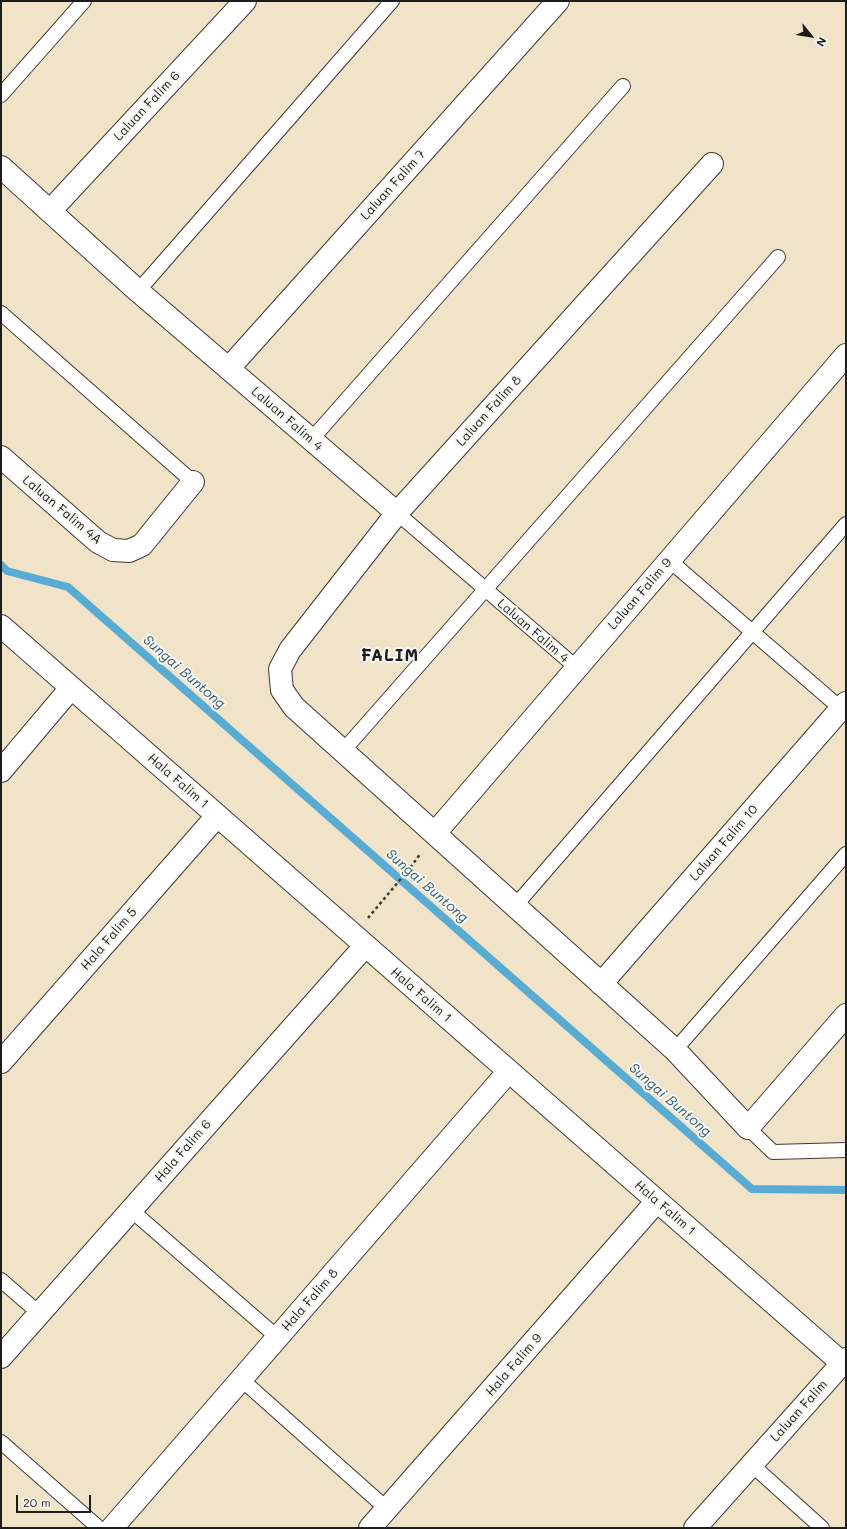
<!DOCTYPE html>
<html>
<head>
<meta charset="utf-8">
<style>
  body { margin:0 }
  #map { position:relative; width:847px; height:1529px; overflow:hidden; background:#f0e3c7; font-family:Mali,sans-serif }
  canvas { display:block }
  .frame { position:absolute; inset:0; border:2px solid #1c1c1c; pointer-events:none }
  .north { position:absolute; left:791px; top:16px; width:40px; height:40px; -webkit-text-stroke:3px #f6f6f2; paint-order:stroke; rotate:120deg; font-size:11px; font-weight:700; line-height:16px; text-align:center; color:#1c1c1c }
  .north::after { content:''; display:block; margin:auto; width:14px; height:18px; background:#1c1c1c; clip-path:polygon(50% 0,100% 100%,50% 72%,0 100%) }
  .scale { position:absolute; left:16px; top:1495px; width:75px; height:18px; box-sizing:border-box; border:2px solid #1c1c1c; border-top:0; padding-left:5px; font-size:12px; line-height:14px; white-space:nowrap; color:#1c1c1c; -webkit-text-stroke:3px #f6f6f2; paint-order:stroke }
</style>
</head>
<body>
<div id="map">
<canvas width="847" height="1529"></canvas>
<div class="frame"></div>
<div class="north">N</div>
<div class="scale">20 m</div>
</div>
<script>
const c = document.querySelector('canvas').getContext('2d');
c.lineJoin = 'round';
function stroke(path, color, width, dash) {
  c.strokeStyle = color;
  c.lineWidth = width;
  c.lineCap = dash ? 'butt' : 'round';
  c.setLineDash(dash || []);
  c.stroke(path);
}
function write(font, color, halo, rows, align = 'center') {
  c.font = font + ' Mali,sans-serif';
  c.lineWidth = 4;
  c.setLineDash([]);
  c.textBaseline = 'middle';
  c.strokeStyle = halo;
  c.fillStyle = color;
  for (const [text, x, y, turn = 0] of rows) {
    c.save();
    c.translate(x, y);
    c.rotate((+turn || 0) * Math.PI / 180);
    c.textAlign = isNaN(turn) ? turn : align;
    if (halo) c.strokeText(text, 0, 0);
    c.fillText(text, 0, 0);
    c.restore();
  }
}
const stream = new Path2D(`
  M1 565 7 571 68 587 752 1189 846 1190`);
const path = new Path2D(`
  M368 918 410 868 421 853`);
const lane = new Path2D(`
  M1 95 84 1
  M138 291 392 1
  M1 313 193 482
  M311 440 623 86
  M397 513 577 668
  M669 560 846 713
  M343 751 778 257
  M515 906 846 524
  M675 1050 846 854
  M748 1128 773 1152 846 1150
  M131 1210 277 1337
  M1 1280 40 1314
  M241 1379 387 1509
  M1 1442 99 1528
  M751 1464 822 1528`);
const street = new Path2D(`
  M712 164 397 513 290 650 280 669 282 690 294 707 675 1050 748 1128 846 1015
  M1 167 138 291 397 513
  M50 211 245 1
  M229 368 558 1
  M1 457 98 542 113 550 129 551 142 545 193 482
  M1 626 842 1363
  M1 771 71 688
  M435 833 846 355
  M601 984 846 703
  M1 1062 217 816
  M1 1357 365 946
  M112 1528 509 1071
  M370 1528 657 1201
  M695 1528 846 1359`);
const streetNames = [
  ["Laluan Falim 6",147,106,-47],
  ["Laluan Falim 7",393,185,-48],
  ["Laluan Falim 8",489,411,-48],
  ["Laluan Falim 4",287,419,41],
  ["Laluan Falim 4A",62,510,40],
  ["Laluan Falim 9",640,594,-49],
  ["Laluan Falim 4",533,631,41],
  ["Hala Falim 1",178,781,41],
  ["Laluan Falim 10",724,843,-49],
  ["Hala Falim 5",109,939,-49],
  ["Hala Falim 1",421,995,41],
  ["Hala Falim 6",183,1151,-49],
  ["Hala Falim 1",665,1208,41],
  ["Hala Falim 8",310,1300,-49],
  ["Hala Falim 9",514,1365,-49],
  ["Laluan Falim",799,1411,-48]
];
const waterNames = [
  ["Sungai Buntong",184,672,41],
  ["Sungai Buntong",427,886,41],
  ["Sungai Buntong",670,1100,41]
];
const districtNames = [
  ["FALIM",390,656]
];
stroke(stream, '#58acd4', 8);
stroke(lane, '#3c3a36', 16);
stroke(street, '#3c3a36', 24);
stroke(path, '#3c3a36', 2.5, [3, 3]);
stroke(lane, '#fff', 14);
stroke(street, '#fff', 22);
write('13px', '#1c1c1c', '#f6f6f2', streetNames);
write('italic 14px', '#375d6f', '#f6f6f2', waterNames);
c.letterSpacing = '1px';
write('bold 17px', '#1c1c1c', '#f6f6f2', districtNames);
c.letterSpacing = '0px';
</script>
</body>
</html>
